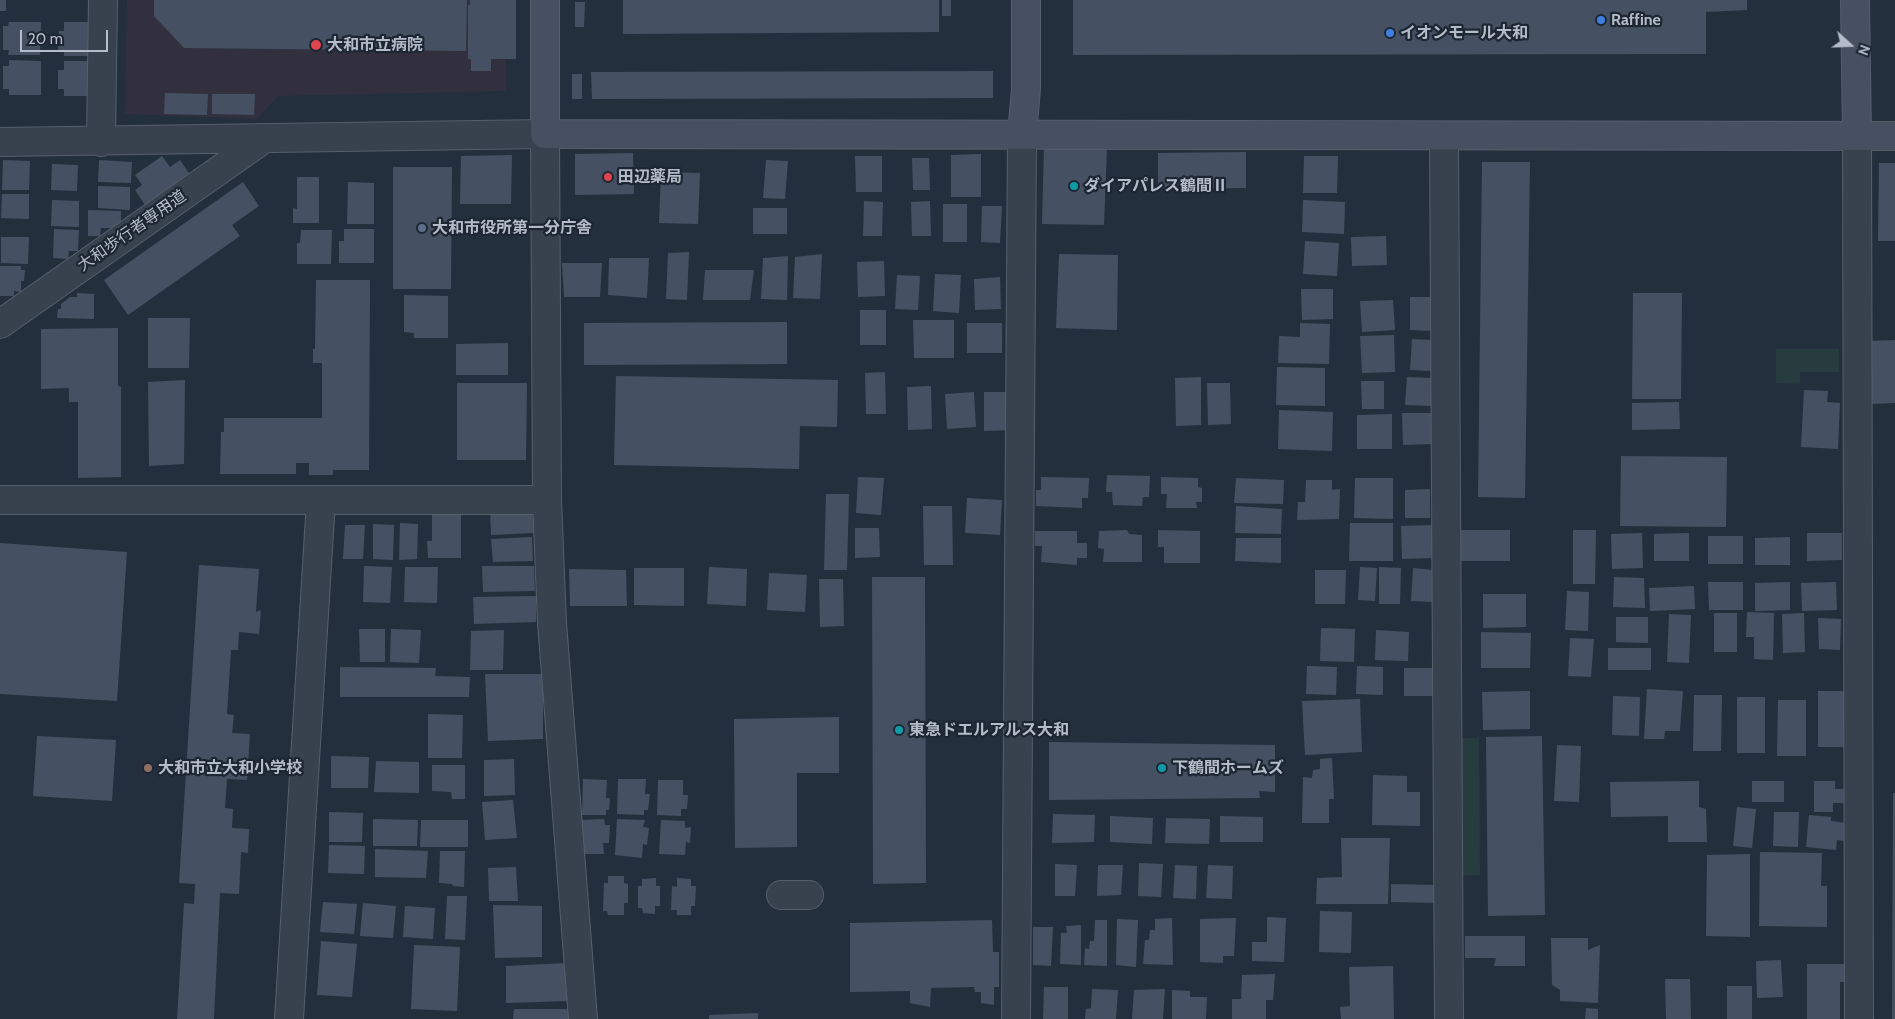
<!DOCTYPE html>
<html>
<head>
<meta charset="utf-8">
<style>
  body { margin:0 }
  #map { position:relative; width:1895px; height:1019px; overflow:hidden; background:#242f3e; font-family:Cabin,sans-serif }
  canvas { display:block }
  .north { position:absolute; left:1825px; top:20px; width:50px; height:50px; -webkit-text-stroke:4px #1d2633; paint-order:stroke; rotate:110deg; font-size:14px; font-weight:700; line-height:20px; text-align:center; color:#b4bcc9 }
  .north::after { content:''; display:block; margin:auto; width:18px; height:22px; background:#b4bcc9; clip-path:polygon(50% 0,100% 100%,50% 72%,0 100%) }
  .scale { position:absolute; left:20px; top:30px; width:88px; height:22px; box-sizing:border-box; border:2px solid #b4bcc9; border-top:0; padding-left:6px; font-size:15px; line-height:18px; white-space:nowrap; color:#b4bcc9; -webkit-text-stroke:4px #1d2633; paint-order:stroke }
</style>
</head>
<body>
<div id="map">
<canvas width="1895" height="1019"></canvas>
<div class="north">N</div>
<div class="scale">20 m</div>
</div>
<script>
const c = document.querySelector('canvas').getContext('2d');
c.lineJoin = 'round';
function fillPath(path, color) {
  c.fillStyle = color;
  c.fill(path, 'evenodd');
}
function stroke(path, color, width, dash) {
  c.strokeStyle = color;
  c.lineWidth = width;
  c.lineCap = dash ? 'butt' : 'round';
  c.setLineDash(dash || []);
  c.stroke(path);
}
function write(font, color, halo, rows, align = 'center') {
  c.font = font + ' Cabin,"Noto Sans JP",sans-serif';
  c.lineWidth = 4.5;
  c.setLineDash([]);
  c.textBaseline = 'middle';
  c.strokeStyle = halo;
  c.fillStyle = color;
  for (const [text, x, y, turn = 0] of rows) {
    c.save();
    c.translate(x, y);
    c.rotate((+turn || 0) * Math.PI / 180);
    c.textAlign = isNaN(turn) ? turn : align;
    if (halo) c.strokeText(text, 0, 0);
    c.fillText(text, 0, 0);
    c.restore();
  }
}
const medical = new Path2D(`
  M127 0H505L506 91 278 96 257 119 125 114Z`);
const green = new Path2D(`
  M1776 349H1839V372H1800V384L1776 383Z
  M1459 738H1479L1480 875 1460 876Z`);
const building = new Path2D(`
  M0 0H6V11H0Z
  M154 0H467L466 51 184 48 154 16Z
  M470 0H516V59H491V71H471V59H468V5H470Z
  M623 0H939V32L623 34Z
  M942 0H951V16H942Z
  M1073 0H1747V10L1706 12V54L1073 55Z
  M575 2H585L584 27H575Z
  M9 22H41L40 55H8L9 50H3V26H8Z
  M64 22H89V30H91V49H88V56H64V50H58L59 31H64Z
  M9 60 41 61V95H9V89H3V66H9Z
  M64 61H88V70H91L88 96H64V89H58V70H64Z
  M993 71V98L592 99 591 72Z
  M572 74H582V99H572Z
  M165 93 208 94 207 115 164 114Z
  M212 94H255L254 115 212 114Z
  M1044 146 1107 148 1104 225 1042 224Z
  M1246 152V188L1158 189V153Z
  M633 153 634 194 575 195V154Z
  M981 154V197H951V155Z
  M512 155 511 204H460L461 156Z
  M162 156 170 167 180 160 189 173 145 205 135 190 142 185 135 175Z
  M855 156H882V192H856Z
  M1304 156H1338L1337 193H1303Z
  M912 158H929L930 190H913Z
  M3 160 30 161 29 190H2Z
  M99 160 132 162 131 183 98 182Z
  M766 160 788 161 785 199 763 198Z
  M1482 162H1530L1525 498 1478 497Z
  M1879 163H1895V241H1878Z
  M52 164 78 165 77 191 51 190Z
  M393 167H452L451 289H393Z
  M661 172 700 173 698 224 659 223Z
  M297 177H319V223H293V208L297 209Z
  M243 182 259 206 232 225 240 236 128 315 104 280Z
  M348 182 374 183V224H347Z
  M98 186 130 187V210L98 208Z
  M2 194H29V219L1 218Z
  M52 200 79 201V227L51 226Z
  M1303 200 1345 202 1344 234 1302 232Z
  M864 201 883 202 882 236H863Z
  M930 201 931 236H912L911 202Z
  M943 204H967V242H943Z
  M982 206H1002L1000 243 981 242Z
  M753 208H787V234H753Z
  M88 210 121 211V222L112 228H101L100 236H88Z
  M54 229 79 230 78 251H69L68 259 53 258Z
  M344 229H374V263H339V241H344Z
  M301 230H332L331 264H297V243H300Z
  M1386 236 1387 265 1352 266 1351 237Z
  M1 237H29L28 264 1 263Z
  M1305 241 1339 243 1337 276 1303 274Z
  M689 252 687 300 666 299 668 253Z
  M822 254 820 299 793 298 795 257Z
  M1059 254 1118 255 1117 330 1056 328Z
  M788 256 787 300 761 299 763 258Z
  M609 258H649L647 298 608 295Z
  M884 261 885 296 858 297 857 262Z
  M562 263H602L600 297H564Z
  M0 266H21V270H25L24 281H21V292L14 291V296H0Z
  M705 270H754L750 300H703Z
  M935 274 961 275 959 313 933 311Z
  M897 275 920 276 918 310 895 309Z
  M1000 277 1001 309 975 310 974 279Z
  M316 280H370L369 470H333V475H309V463H296V474H220L221 432H224V418H322V363H313V349H315Z
  M1301 289H1333V319L1302 320Z
  M77 293 94 294V319L57 318 58 309H61V304L70 297H77Z
  M1633 293H1682L1681 399H1632Z
  M404 295 448 296V338H414V333L404 332Z
  M1410 297H1434L1433 331 1410 330Z
  M1393 300 1395 330 1362 332 1360 301Z
  M860 310H886V345H860Z
  M148 318H190L189 368H148Z
  M913 320H954V358H914Z
  M787 322V364L584 365V323Z
  M967 323H1002V353H967Z
  M1300 323 1330 324 1329 364 1278 363 1279 336 1300 337Z
  M118 328V386L121 387V477L78 478V402H69V388L41 389V329Z
  M1394 335 1395 372 1362 373 1360 336Z
  M1412 339 1432 340 1431 371 1410 370Z
  M1895 340V403L1871 404 1868 341Z
  M508 343V375H456V344Z
  M1277 367 1325 368V406L1276 405Z
  M885 372 886 414H866L865 373Z
  M616 376 838 380 837 427 800 426 799 469 614 465Z
  M1201 377V425L1176 426 1175 378Z
  M1407 377 1434 378 1432 406 1405 405Z
  M185 380 184 464 149 466 148 382Z
  M1361 381H1384V409H1362Z
  M457 383H527L526 460H457Z
  M1207 383H1230L1231 424 1208 425Z
  M931 386 932 429 908 430 907 387Z
  M1804 390 1828 391 1827 402 1840 403 1838 449 1801 447Z
  M974 392 976 427 947 429 945 394Z
  M984 392H1011L1012 430 984 431Z
  M1679 402 1680 429 1632 430V403Z
  M1279 410 1333 412 1332 451 1278 449Z
  M1402 413H1432V444L1403 445Z
  M1392 414V449H1357V415Z
  M1621 456 1727 457 1726 527 1620 526Z
  M1107 475 1150 476 1149 497H1143L1142 506 1113 505 1112 492H1106Z
  M858 477 884 478 881 515 856 513Z
  M1041 477 1089 478 1088 498H1082V508L1036 506V490H1041Z
  M1161 477 1198 478V487L1202 488V502H1196L1197 508H1166L1167 494H1161Z
  M1236 478 1284 480 1283 504 1234 503Z
  M1355 478H1393V519L1354 518Z
  M1306 480H1332V490L1340 489 1339 519 1297 520 1298 502H1305Z
  M1430 489V518H1405V490Z
  M826 494H849L847 570H824Z
  M967 498 1002 500 1000 535 965 533Z
  M923 506H952L953 565H924Z
  M1236 506 1282 509 1281 534 1235 533Z
  M532 509 534 533 491 535 490 510Z
  M432 512H461V558H428L427 541H432Z
  M400 523 418 524 417 559 399 560Z
  M1350 523H1393V561H1349Z
  M373 524 394 525 393 560 373 559Z
  M345 525H365L363 559H343Z
  M1433 525V558L1402 559 1401 526Z
  M855 528H879L880 557 855 558Z
  M1127 530 1129 534 1142 535V562H1103L1104 549 1098 548 1099 531Z
  M1158 530 1200 531V563H1164V547H1158Z
  M1460 530H1510V561H1460Z
  M1573 530H1596L1595 584H1573Z
  M1035 531H1077V543H1087V558H1077V565L1041 562 1042 546H1035Z
  M1642 533 1643 568 1612 569 1611 534Z
  M1689 533V561H1654V534Z
  M1807 533H1842V560L1807 561Z
  M1708 536H1743V564H1708Z
  M532 537 533 561 493 562 491 539Z
  M1790 537V565H1755V538Z
  M1236 538H1281V563L1235 561Z
  M0 543 127 552 117 701 0 694Z
  M199 565 259 569 256 612 261 610 259 634 239 632 238 650H231L227 714 234 715 232 733 250 734 247 780 227 779 225 808 233 809 232 828 249 829 248 853 241 852 239 894 220 893 214 1019H177L184 903 194 904 195 884 179 883Z
  M364 566 392 567 390 603 363 602Z
  M482 566H534L535 591 483 592Z
  M405 567H438L437 603 404 602Z
  M709 567 747 569 746 606 707 604Z
  M1360 567 1377 568 1375 601 1358 600Z
  M1379 567 1401 568 1400 604H1379Z
  M634 568H684V606L634 605Z
  M1413 568 1433 570 1432 602 1411 601Z
  M569 569 626 570 627 606H570Z
  M1315 570H1346L1345 604H1315Z
  M769 573 807 575 805 612 767 610Z
  M872 577H925L926 883 873 884Z
  M1614 577 1644 578 1645 608 1613 607Z
  M819 579H843L844 626 820 627Z
  M1708 582H1743V610H1709Z
  M1790 582V610L1755 611V583Z
  M1836 582 1837 610 1802 611 1801 583Z
  M1694 586 1695 609 1650 611 1649 588Z
  M1567 591 1589 592 1588 631 1565 630Z
  M1483 594H1526V627L1483 628Z
  M536 596V622L474 624 473 597Z
  M1747 612 1774 613 1773 660 1754 659V637H1746Z
  M1714 613H1737V652H1714Z
  M1804 613 1805 652 1783 653 1782 614Z
  M1669 614 1691 615 1689 663 1667 662Z
  M1616 617H1648V643L1616 642Z
  M1818 618 1841 619 1840 650 1819 649Z
  M1321 628 1355 629 1354 662 1320 661Z
  M359 629H385V662H360Z
  M391 629 421 630 419 663 390 662Z
  M504 630 503 670H470L471 631Z
  M1376 630 1409 632 1408 661 1375 660Z
  M1481 632 1531 633 1530 668H1481Z
  M1570 638 1594 639 1591 677 1568 676Z
  M1608 648H1651V670H1608Z
  M1307 666 1337 667 1336 695 1306 694Z
  M1357 666 1383 667V695L1356 694Z
  M340 667 436 668 435 676 470 677 469 697H340Z
  M1404 668H1433V696H1404Z
  M485 674H543V739L488 741Z
  M1647 689 1683 691 1680 731H1665L1664 739H1644Z
  M1530 691V729L1483 730 1482 692Z
  M1818 691H1846V747H1818Z
  M1694 695H1722L1721 751H1693Z
  M1613 696 1640 697 1639 736 1612 735Z
  M1737 697H1765V753H1737Z
  M1360 699 1362 752 1305 755 1302 701Z
  M1778 700H1806V756H1777Z
  M428 714 463 715 462 758H428Z
  M839 717V773H797V847L735 848 734 719Z
  M37 736 116 740 112 801 33 796Z
  M1542 736 1545 915 1488 916 1486 737Z
  M1049 742 1275 745V792L1259 791 1260 798 1049 800Z
  M1557 745 1581 746 1579 802 1554 801Z
  M331 756 369 757 368 788H331Z
  M1332 758 1334 799H1329V823H1302L1303 777 1312 778 1313 770 1320 769V759Z
  M514 759 515 795 484 796V760Z
  M376 761 419 762V793L374 792Z
  M432 765H465V799H452L451 792 432 791Z
  M1373 775 1407 776V792H1420V826L1372 825Z
  M583 779 607 780 606 798H610L609 810H606V815H582Z
  M618 779H646L645 794H650L648 810H644V815L617 814Z
  M658 780H683V795H688L687 809H681V816L657 815Z
  M1699 781V807L1706 809 1707 842H1668V816L1611 817 1610 782Z
  M1752 781H1784V802H1752Z
  M1814 781H1835V789H1846V803H1833V812H1814Z
  M1893 793H1895V1019H1892Z
  M513 800 517 838 485 840 482 802Z
  M1737 807 1756 809 1752 848 1733 846Z
  M329 812 363 813 362 842H329Z
  M1774 812H1799L1798 847 1773 846Z
  M1053 814 1095 815 1094 842 1052 843Z
  M1809 815 1831 817V821L1846 823 1844 841 1837 840 1836 850 1806 847Z
  M1110 816 1153 818 1152 844 1110 842Z
  M1220 816 1263 817V842H1220Z
  M1166 818 1210 819 1209 844 1165 843Z
  M373 819 418 820 417 846H373Z
  M604 819 605 825H610L609 843H603L604 854H580L581 820Z
  M617 819 645 820 643 827 649 828 647 845 643 844 642 858 615 855Z
  M421 820H468V847H420Z
  M661 820 685 821V828L691 827 690 843 686 842 685 855 659 854Z
  M1341 838H1390L1388 904H1316L1317 878 1342 877Z
  M329 845 365 846 364 874 328 873Z
  M375 849 428 851 426 878 375 877Z
  M440 851H465L464 887 453 886 452 884 439 883Z
  M1760 852 1822 853 1821 886H1827V927L1759 926Z
  M1750 854V937L1706 936 1707 855Z
  M1139 863 1163 864 1161 897 1138 896Z
  M1055 864 1077 865 1075 896H1055Z
  M1098 865H1123L1121 895 1097 896Z
  M1175 865 1197 866 1196 899 1173 898Z
  M1208 865 1233 866 1232 899 1206 898Z
  M516 867 518 901H489L488 868Z
  M608 876H624V883L628 884V903H624V915H608L607 911H603L604 883H608Z
  M656 878V886H660V906H655V914L643 913 642 908H638V886H642V879Z
  M677 878 691 879V886H696L695 906H691V915H677V910H671L672 886 677 887Z
  M1391 884 1437 885 1436 903 1391 902Z
  M447 896H467L465 940 445 939Z
  M323 902 357 904 354 934 320 932Z
  M363 903 396 906 393 938 360 936Z
  M493 905 542 906V957L495 958Z
  M405 906 435 908 433 939 403 937Z
  M1320 911 1352 912 1351 953 1319 952Z
  M1267 917 1286 918 1284 962 1252 961V942H1267Z
  M1172 918 1173 965 1143 964 1145 940H1149L1150 930H1155V919Z
  M1236 918 1234 956H1223V963L1200 962V919Z
  M1117 919 1138 920 1136 967 1116 965Z
  M992 920 993 952H999V987H994V1005L981 1003V992H975L974 987 931 988 930 1007 910 1003V991L850 992V923Z
  M1095 920H1107V966L1084 965 1085 948 1089 949 1090 941H1094Z
  M1081 925V965L1060 964 1061 933H1067L1066 926Z
  M1033 927H1053L1051 966 1033 965Z
  M1465 936H1525V966H1494L1496 958H1465Z
  M1551 938H1588V950L1600 945 1598 1003 1560 1001V990L1552 985Z
  M321 941 357 944 352 997 317 995Z
  M414 945 460 947 457 1011 411 1009Z
  M1781 960 1783 997 1757 998 1756 961Z
  M567 963 569 1001 506 1003V966Z
  M1807 964H1848V982H1840V1019H1807Z
  M1393 966 1394 1019H1341L1340 1007 1350 1006 1349 967Z
  M1275 974 1273 1000H1266V1019H1232V999H1241L1242 975Z
  M1665 979H1690L1691 1019H1666Z
  M1727 986H1752V1019H1727Z
  M1044 987H1068V1019H1043Z
  M1092 989 1118 990 1116 1019H1085L1086 1009 1091 1008Z
  M1165 989 1163 1019H1132L1134 990Z
  M1172 990 1190 991V997H1207L1206 1019H1172Z
  M1586 1008 1598 1009V1019H1585Z
  M514 1009H573L574 1019H513Z
  M758 1013V1019H709V1015Z`);
const street = new Path2D(`
  M1444 136 1449 1019
  M1857 136 1859 1019
  M0 142 545 134 547 500 552 623 583 1019
  M101 142 103 0
  M0 324 265 138
  M0 500H547
  M781 895H809
  M289 1019 321 500
  M1016 1019 1022 135`);
const secondary = new Path2D(`
  M545 0V134L1895 136
  M1855 0 1857 136
  M1022 135 1026 89V0`);
const markers = [
  [1601,20,5,"#3f7fe0"],
  [1390,33,5,"#3f7fe0"],
  [316,45,6,"#e0444e"],
  [608,177,5,"#e0444e"],
  [1074,186,5,"#0f9aa8"],
  [422,228,5,"#5c6f8a"],
  [899,730,5,"#0f9aa8"],
  [148,768,5,"#8d6e63"],
  [1162,768,5,"#0f9aa8"]
];
const poiNames = [
  ["Raffine",1611,20],
  ["イオンモール大和",1400,33],
  ["大和市立病院",327,45],
  ["田辺薬局",618,177],
  ["ダイアパレス鶴間Ⅱ",1084,186],
  ["大和市役所第一分庁舎",432,228],
  ["東急ドエルアルス大和",909,730],
  ["大和市立大和小学校",158,768],
  ["下鶴間ホームズ",1172,768]
];
const streetNames = [
  ["大和歩行者専用道",132,231,-35]
];
fillPath(medical, '#32303f');
fillPath(green, '#263c3f');
fillPath(building, '#455162');
stroke(street, '#565f6c', 30);
stroke(secondary, '#565f6c', 30);
stroke(street, '#38414e', 28);
stroke(secondary, '#465061', 28);
for (const [x, y, r, color] of markers) {
  const dot = new Path2D();
  dot.arc(x, y, r, 0, 2 * Math.PI);
  c.fillStyle = color;
  c.fill(dot);
  stroke(dot, '#1d2633', 2);
}
write('bold 16px', '#b4bcc9', '#1d2633', poiNames, 'left');
write('16px', '#b4bcc9', '#1d2633', streetNames);
</script>
</body>
</html>
